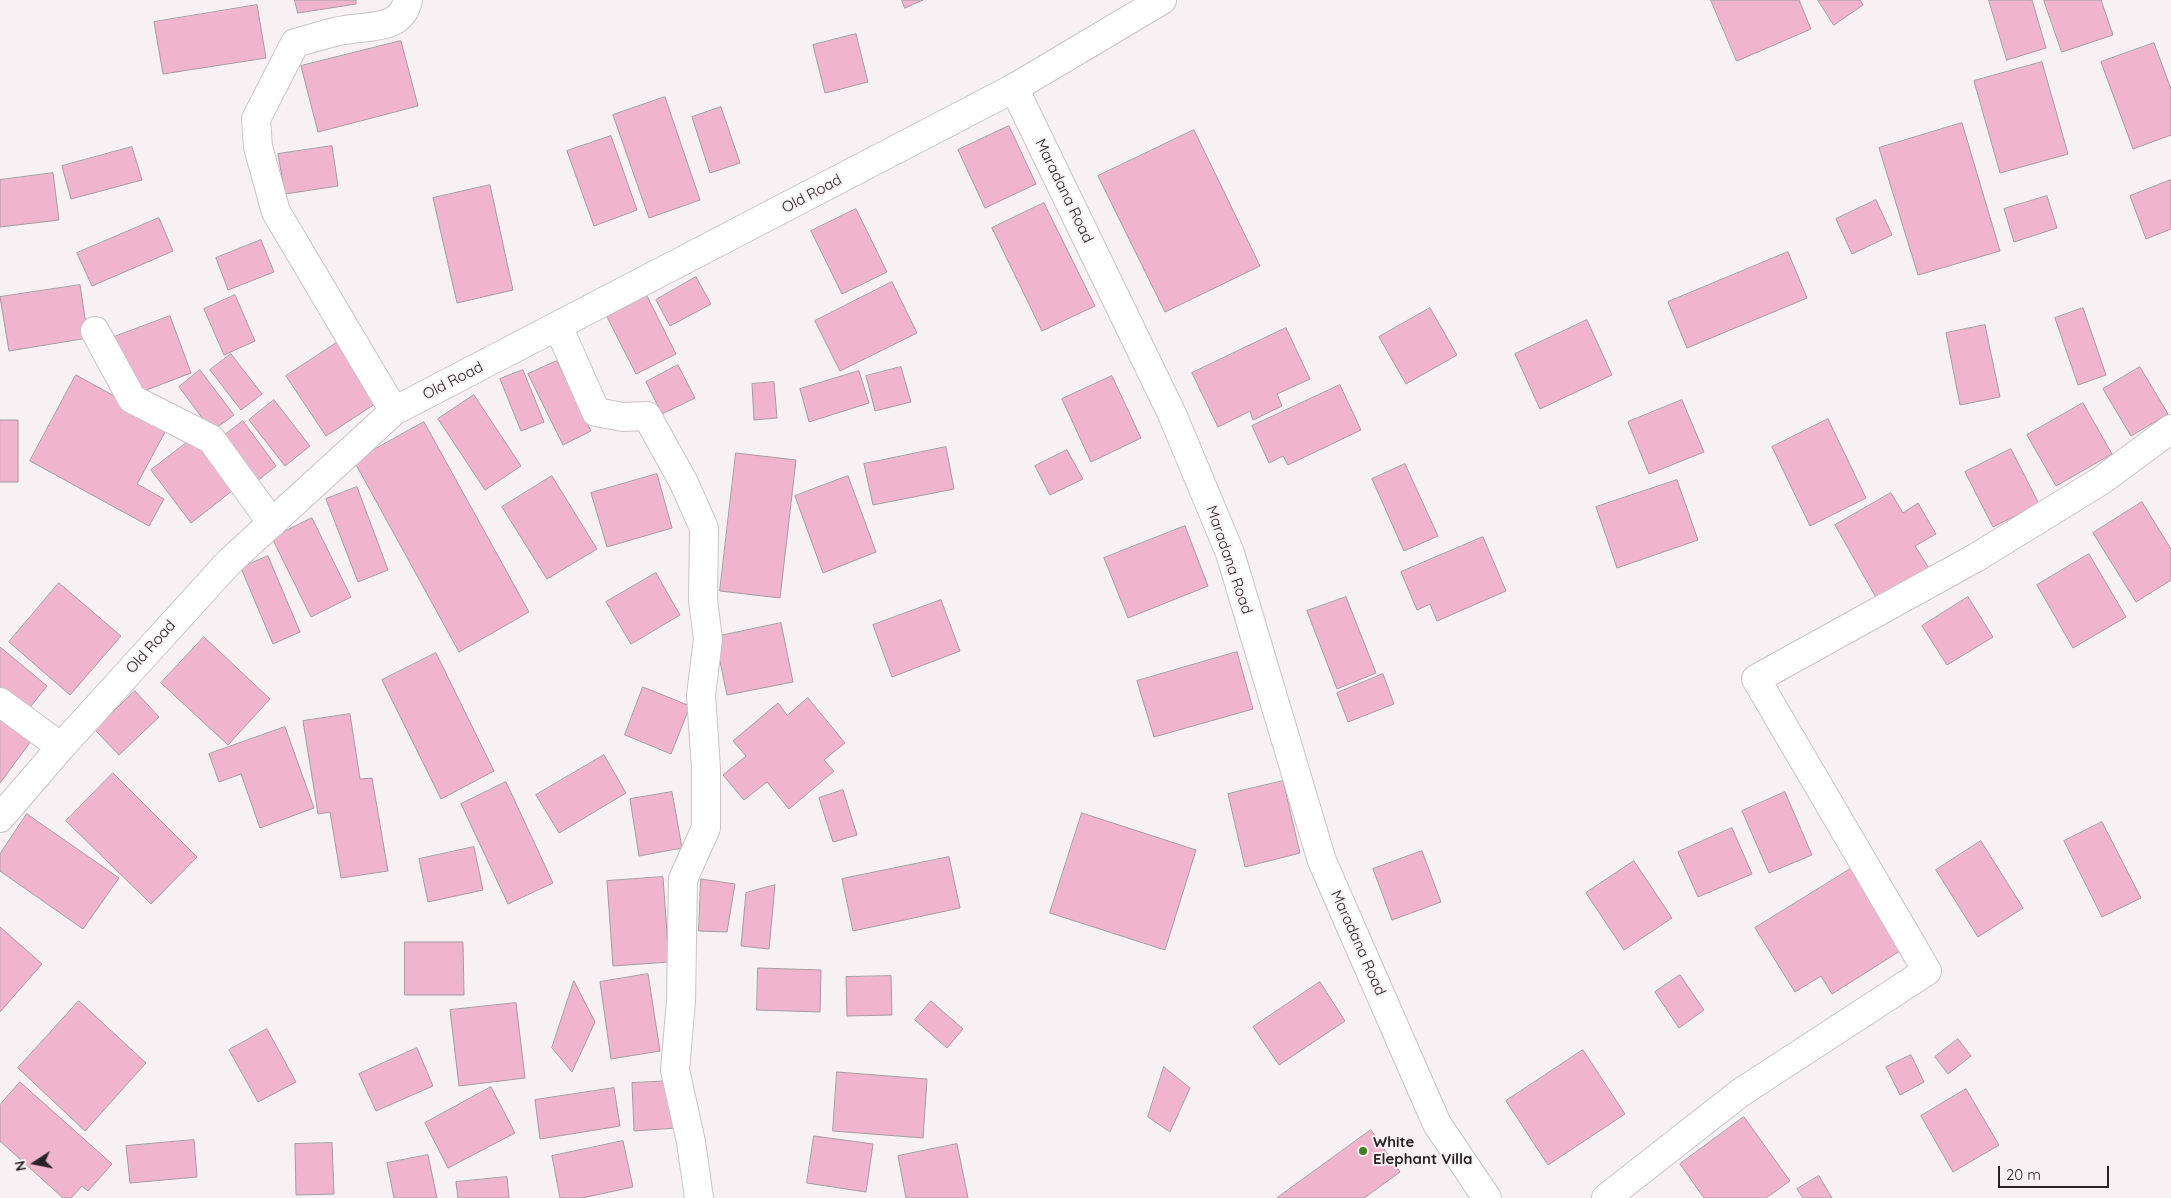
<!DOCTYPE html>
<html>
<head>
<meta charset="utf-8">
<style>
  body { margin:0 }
  #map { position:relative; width:2171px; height:1198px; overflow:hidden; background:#f8f1f4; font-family:Quicksand,sans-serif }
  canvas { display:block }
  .north { position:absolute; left:10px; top:1138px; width:50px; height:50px; -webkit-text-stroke:4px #f8f1f4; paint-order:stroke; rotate:259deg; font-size:14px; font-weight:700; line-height:20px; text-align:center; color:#262425 }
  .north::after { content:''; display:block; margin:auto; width:18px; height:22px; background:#262425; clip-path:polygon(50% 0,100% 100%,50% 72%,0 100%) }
  .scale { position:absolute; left:1998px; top:1166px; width:111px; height:22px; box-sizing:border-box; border:2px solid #262425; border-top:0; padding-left:6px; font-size:15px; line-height:18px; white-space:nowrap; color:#262425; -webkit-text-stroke:4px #f8f1f4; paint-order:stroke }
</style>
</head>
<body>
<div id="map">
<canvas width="2171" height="1198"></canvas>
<div class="north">N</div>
<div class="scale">20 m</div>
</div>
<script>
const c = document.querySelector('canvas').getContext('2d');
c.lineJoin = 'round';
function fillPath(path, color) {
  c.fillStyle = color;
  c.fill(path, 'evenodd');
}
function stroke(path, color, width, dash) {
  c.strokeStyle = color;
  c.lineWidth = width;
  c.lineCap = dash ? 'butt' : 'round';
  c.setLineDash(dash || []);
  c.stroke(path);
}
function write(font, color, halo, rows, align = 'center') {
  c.font = font + ' Quicksand,sans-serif';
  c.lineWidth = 4;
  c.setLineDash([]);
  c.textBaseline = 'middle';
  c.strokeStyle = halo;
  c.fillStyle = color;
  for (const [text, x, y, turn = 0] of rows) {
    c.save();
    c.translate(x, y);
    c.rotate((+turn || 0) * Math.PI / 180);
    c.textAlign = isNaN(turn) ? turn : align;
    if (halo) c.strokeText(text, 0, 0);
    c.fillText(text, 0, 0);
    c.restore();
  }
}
const building = new Path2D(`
  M295 0H356V4L298 13Z
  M902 0H923L905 8Z
  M1711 0H1799L1811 29 1737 61Z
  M1818 0H1860L1863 5 1834 25Z
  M1989 0H2032L2046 48 2007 60Z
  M2044 0H2101L2113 35 2062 52Z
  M257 5 266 58 163 74 154 22Z
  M856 34 868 82 825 93 813 45Z
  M401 41 418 106 318 132 301 66Z
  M2154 43 2171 89V135L2133 149 2101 62Z
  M2042 62 2068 154 2000 173 1974 81Z
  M665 97 700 200 649 218 613 115Z
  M721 107 740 163 710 173 692 117Z
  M1962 123 2000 251 1918 275 1879 148Z
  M1009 126 1036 184 985 208 958 150Z
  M1194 130 1260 266 1165 312 1098 176Z
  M611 136 637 210 594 226 567 151Z
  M332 146 338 186 285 194 278 154Z
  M132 147 142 180 71 199 62 166Z
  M53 173 59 220 0 227V180Z
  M2171 180V229L2146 239 2130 196Z
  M490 185 513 290 457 303 433 198Z
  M2047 196 2057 228 2014 242 2004 209Z
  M1876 200 1892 235 1852 254 1836 219Z
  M1044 203 1095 306 1042 331 992 228Z
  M856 209 887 272 842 294 811 231Z
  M159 218 173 251 92 286 77 253Z
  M261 240 274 272 228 290 216 258Z
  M1788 252 1807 298 1687 348 1668 302Z
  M696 277 711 304 670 326 656 300Z
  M892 282 917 333 840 371 815 321Z
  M80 285 88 338 9 351 0 297Z
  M235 295 255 341 224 355 204 309Z
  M647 296 676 354 636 374 607 317Z
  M1430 308 1457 355 1406 384 1379 337Z
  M2083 308 2106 375 2078 385 2055 318Z
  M170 316 191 373 136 394 114 337Z
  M1587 320 1612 375 1540 409 1515 354Z
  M1985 325 2000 397 1960 405 1946 333Z
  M1286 328 1310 379 1277 394 1282 406 1253 420 1250 411 1218 427 1192 373Z
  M341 340 381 400 326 436 286 376Z
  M231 354 262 394 241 410 210 370Z
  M557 361 591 431 563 445 528 374Z
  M678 365 695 398 662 414 646 382Z
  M901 367 911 402 875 411 866 376Z
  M2140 367 2168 414 2131 436 2103 389Z
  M200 370 234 415 212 431 179 387Z
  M523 370 544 422 521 431 500 379Z
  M859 371 869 403 809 422 800 389Z
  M76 375 145 413 177 410 137 484 164 499 149 526 30 461Z
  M1112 376 1141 438 1091 462 1062 399Z
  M774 382 777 418 754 420 752 384Z
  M1340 385 1361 430 1288 465 1283 456 1269 463 1252 426Z
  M474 395 521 466 485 490 438 419Z
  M274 400 310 446 285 466 249 420Z
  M1682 400 1704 452 1649 474 1628 422Z
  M2083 403 2112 454 2056 486 2027 435Z
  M1828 419 1866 498 1810 526 1772 447Z
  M0 420H18V482H0Z
  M243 421 276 466 251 486 217 441Z
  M424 422 529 612 459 652 354 461Z
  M197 435 237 487 191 523 151 470Z
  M946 447 954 489 873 505 864 464Z
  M2011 449 2039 504 1993 527 1965 472Z
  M1067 450 1083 479 1050 495 1035 466Z
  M736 453 796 460 780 598 720 591Z
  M1405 464 1438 536 1404 551 1372 479Z
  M657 474 672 528 607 547 591 493Z
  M552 476 597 549 547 579 502 507Z
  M848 476 876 552 823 573 795 496Z
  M1677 480 1698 540 1617 568 1596 507Z
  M357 487 388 570 358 582 326 499Z
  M1891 493 1903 513 1918 503 1936 534 1915 546 1930 570 1878 601 1835 525Z
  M2142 502 2171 549V580L2136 602 2093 533Z
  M312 518 351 597 311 617 272 538Z
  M1185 526 1208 586 1128 618 1104 558Z
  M1483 537 1506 591 1437 621 1430 604 1417 610 1401 572Z
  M2089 554 2126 617 2073 648 2037 585Z
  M268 556 300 632 273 644 241 568Z
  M656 573 680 615 631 644 606 602Z
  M59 583 121 636 70 695 9 642Z
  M1346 597 1376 673 1337 689 1307 611Z
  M1968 597 1993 637 1947 665 1922 626Z
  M941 600 960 651 892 677 873 625Z
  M781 623 793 682 727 695 715 637Z
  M204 637 270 699 228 745 161 683Z
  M0 647 47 686 27 711 0 689Z
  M1237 652 1253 709 1154 737 1137 681Z
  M436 653 494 771 441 799 382 680Z
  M1383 674 1394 704 1348 722 1337 693Z
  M643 687 690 706 671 754 625 735Z
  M135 691 159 717 119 755 95 730Z
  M808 698 845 743 824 760 834 771 789 809 767 782 744 800 723 775 746 756 733 741 778 703 787 715Z
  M0 711 34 737 0 783Z
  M350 714 360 779 372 778 388 871 341 878 330 812 318 814 303 721Z
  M285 727 314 808 260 828 241 774 219 782 209 754Z
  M604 755 626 793 559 833 536 795Z
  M113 773 197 857 151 904 66 821Z
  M1283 781 1300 853 1245 867 1228 794Z
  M506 782 553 883 508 904 461 804Z
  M843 790 857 835 833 842 819 798Z
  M672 792 682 848 639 856 630 799Z
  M1785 792 1812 855 1769 873 1742 811Z
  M1082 813 1196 850 1165 950 1050 913Z
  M27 814 119 878 83 929 0 871V854Z
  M2102 822 2141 898 2102 917 2064 841Z
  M1732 828 1752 874 1698 897 1678 852Z
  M1981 841 2023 908 1978 937 1936 870Z
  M474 847 483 890 428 902 419 859Z
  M1422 851 1441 902 1392 920 1373 869Z
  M949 857 960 908 853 931 842 879Z
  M1634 861 1672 918 1624 950 1586 893Z
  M1852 868 1903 949 1832 994 1821 976 1795 992 1755 928Z
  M663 877 669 962 613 966 607 881Z
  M701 879 735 884 727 932 699 931Z
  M775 885 769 949 741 946 746 893Z
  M0 927 42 964 0 1012Z
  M405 942H463L464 995H405Z
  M758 968 821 970 820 1012 757 1010Z
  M648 974 660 1051 611 1059 600 982Z
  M1680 975 1704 1010 1679 1028 1655 992Z
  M891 976 892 1015 847 1016 846 977Z
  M574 981 595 1022 572 1072 552 1048Z
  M1320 982 1345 1021 1279 1065 1253 1027Z
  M79 1001 146 1063 85 1131 18 1068Z
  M931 1001 963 1029 947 1048 915 1020Z
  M516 1003 525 1078 459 1086 450 1010Z
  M267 1029 296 1082 258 1102 229 1050Z
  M1958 1039 1971 1056 1948 1074 1935 1057Z
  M417 1048 433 1086 376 1111 359 1074Z
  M1583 1050 1625 1114 1548 1165 1506 1101Z
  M1911 1055 1924 1082 1900 1095 1886 1067Z
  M1164 1067 1190 1088 1170 1132 1148 1117Z
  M837 1072 927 1079 923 1138 833 1131Z
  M673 1081 676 1128 634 1131 632 1083Z
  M20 1082 112 1164 88 1191 82 1186 71 1198H63L0 1141V1105Z
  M491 1087 515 1133 448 1168 425 1123Z
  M614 1088 620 1126 540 1139 535 1100Z
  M1966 1089 1999 1145 1953 1172 1921 1116Z
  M1744 1117 1790 1181 1766 1198H1704L1680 1164Z
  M1371 1130 1400 1172 1364 1198H1277Z
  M814 1136 873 1144 866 1192 807 1183Z
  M194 1140 197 1177 130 1183 126 1146Z
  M623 1141 633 1187 582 1198H560L552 1156Z
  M332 1143 334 1194 296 1195 295 1144Z
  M957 1144 968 1198H906L898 1156Z
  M428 1155 437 1198H394L387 1163Z
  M1819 1176 1832 1198H1803L1797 1189Z
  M507 1177 509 1198H458L456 1182Z`);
const minor = new Path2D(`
  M558 326 596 412 623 417 647 416 684 483 704 528 703 600 708 639 701 695 706 769V828L683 879 681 1001 675 1070 691 1142 699 1198
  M95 331 132 399 211 439 272 523
  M394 411 276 212 258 147 256 119 295 43C314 38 333 31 352 29 374 26 402 28 408 0
  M0 702 61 747
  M0 818 61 747 229 562 394 411 1014 88
  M1606 1198 1740 1093 1927 971 1756 679 1977 557 2102 480 2171 429`);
const tertiary = new Path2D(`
  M1162 0 1014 88 1172 414 1230 553 1322 861 1437 1124 1487 1198`);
const markers = [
  [1363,1151,5,"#3c8125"]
];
const streetNames = [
  ["Maradana Road",1064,191,64],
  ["Old Road",812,194,-28],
  ["Old Road",453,381,-27],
  ["Maradana Road",1229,560,71],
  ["Old Road",151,647,-48],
  ["Maradana Road",1358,943,66]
];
const poiNames = [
  ["White",1373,1142],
  ["Elephant Villa",1373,1159]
];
fillPath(building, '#f1b4cd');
stroke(building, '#a39d9f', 1);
stroke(minor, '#cac3c6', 30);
stroke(tertiary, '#cac3c6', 30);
stroke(minor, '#fff', 28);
stroke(tertiary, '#fff', 28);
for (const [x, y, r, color] of markers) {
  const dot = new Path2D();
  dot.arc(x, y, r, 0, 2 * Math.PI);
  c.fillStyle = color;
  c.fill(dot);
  stroke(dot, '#f8f1f4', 2);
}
write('15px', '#262425', '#f8f1f4', streetNames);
write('bold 15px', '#262425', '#f8f1f4', poiNames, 'left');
</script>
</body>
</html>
